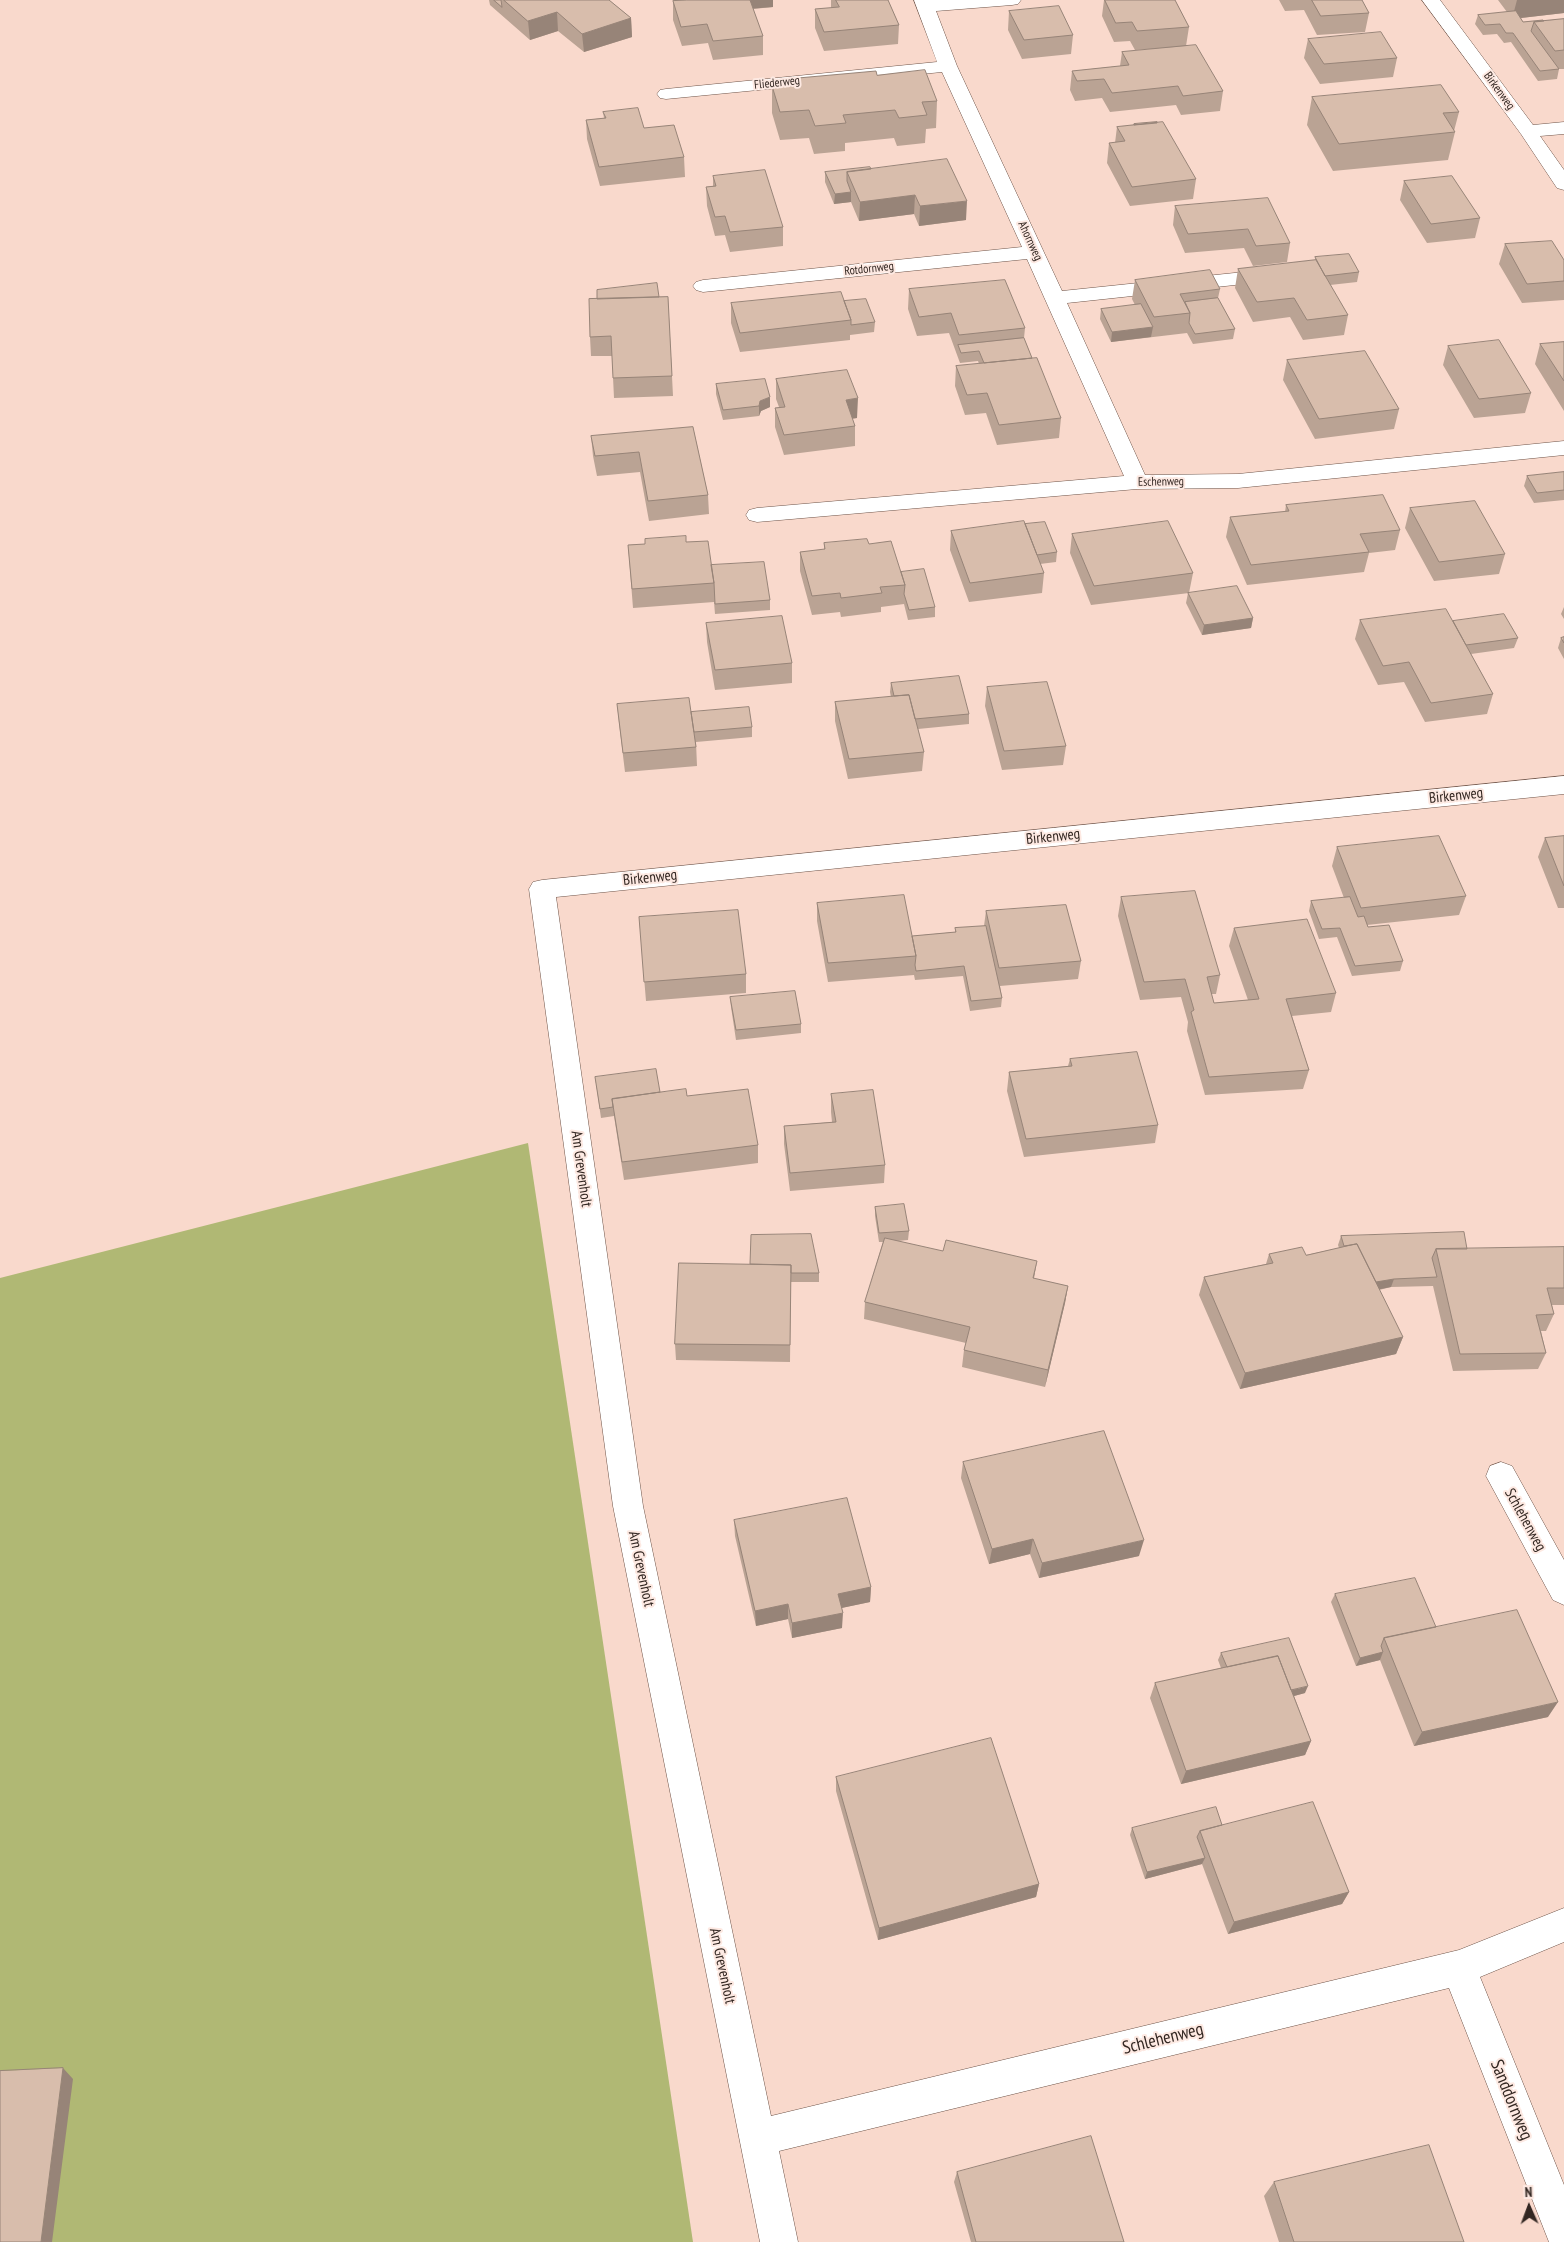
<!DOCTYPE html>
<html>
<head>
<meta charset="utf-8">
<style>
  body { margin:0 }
  #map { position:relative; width:1564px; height:2242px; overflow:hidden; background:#f9d9cc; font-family:"PT Sans Narrow",sans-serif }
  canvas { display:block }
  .north { position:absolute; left:1504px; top:2182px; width:50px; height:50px; -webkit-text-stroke:4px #fde9e2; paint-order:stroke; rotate:358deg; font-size:14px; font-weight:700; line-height:20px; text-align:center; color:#332722 }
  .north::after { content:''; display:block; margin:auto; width:18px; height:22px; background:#332722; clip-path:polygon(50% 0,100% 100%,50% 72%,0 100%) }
</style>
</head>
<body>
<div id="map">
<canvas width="1564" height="2242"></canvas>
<div class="north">N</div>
</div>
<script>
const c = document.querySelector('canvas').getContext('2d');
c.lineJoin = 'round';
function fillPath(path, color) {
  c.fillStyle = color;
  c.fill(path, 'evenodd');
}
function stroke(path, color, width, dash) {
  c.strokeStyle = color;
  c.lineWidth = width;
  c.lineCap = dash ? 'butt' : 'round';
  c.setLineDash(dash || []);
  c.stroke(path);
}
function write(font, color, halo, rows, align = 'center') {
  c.font = font + ' "PT Sans Narrow",sans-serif';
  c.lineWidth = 4;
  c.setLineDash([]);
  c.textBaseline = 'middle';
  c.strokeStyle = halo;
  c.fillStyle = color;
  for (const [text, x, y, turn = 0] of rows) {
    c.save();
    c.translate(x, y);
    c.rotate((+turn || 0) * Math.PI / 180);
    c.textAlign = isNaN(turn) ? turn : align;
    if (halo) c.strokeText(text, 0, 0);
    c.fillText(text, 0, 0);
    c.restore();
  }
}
const forest = new Path2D(`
  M528 1143 693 2242H0V1278Z`);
const minor = new Path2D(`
  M914 0H1021L1018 4 1012 5 936 11 957 66 1062 291 1244 272 1251 274 1254 278 1251 282 1244 284 1067 303 1145 475 1238 474 1564 441V455L1238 488 1137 489 757 522 749 520 746 515 749 510 757 508 1124 476 1027 259 703 292 696 290 693 286 696 282 703 280 1022 247 942 72 666 99 660 98 657 94 660 90 666 89 937 62Z
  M1422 0H1440L1533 125 1564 122V134L1540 136 1564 170V190L1557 188 1521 134Z
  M1564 776V794L556 897 643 1506 771 2116 1459 1950 1564 1908V1942L1480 1977 1564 2185V2242H1549L1449 1988 779 2151 798 2242H760L613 1506 529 889 533 882 542 880Z
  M1501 1462 1512 1466 1564 1560V1605L1553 1600 1486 1476 1490 1466Z`);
const wall = new Path2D(`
  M489 0H609L631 18 632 37 584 52 558 31 530 40 490 5Z
  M687 0H773V7L753 9 763 36V55L713 60 708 43 682 46 673 20V1Z
  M831 0H888L899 25 898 44 824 51 815 28V9L831 8Z
  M1104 0H1175L1189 27 1186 46 1223 91 1220 111 1181 115 1176 105 1110 112 1102 98 1075 101 1070 90 1072 71 1120 66 1122 52 1171 48 1135 50 1130 41 1114 42 1102 16Z
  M1279 0H1362L1369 13 1365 32 1317 35 1304 10 1285 11Z
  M1498 0H1564V13L1521 18 1523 22 1564 19V69H1559L1557 79 1538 81 1511 42 1504 43 1497 34 1483 35 1475 24 1478 15 1507 12Z
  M1009 11 1073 35 1071 54 1022 59 1008 30Z
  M1308 39 1397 58 1393 77 1320 84 1304 58Z
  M877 75 937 101 936 128 926 129 925 143 897 146 894 138 845 143V151L814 154 809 138 780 140 772 113V86L798 83V78Z
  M1312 97 1459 112 1454 131 1455 132 1448 160 1333 171 1307 125Z
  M603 112 644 128 684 157 685 177 600 186 587 139 586 120 604 118Z
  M1134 124 1196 179 1193 199 1130 206 1107 163 1109 143H1115L1117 127 1133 125Z
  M871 169 966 220 919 226 914 214 859 221 851 202 834 204 825 182V172Z
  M713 176 783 227V246L730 252 725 235 715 236 707 206 706 187 713 186Z
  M1404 181 1480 218 1475 238 1427 243 1400 200Z
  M1175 206 1290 243 1287 262 1253 266 1244 248 1185 253 1173 225Z
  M1505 244 1564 260V300L1522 303 1499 264Z
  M1315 257 1359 272 1357 282 1330 285 1348 315 1344 335 1303 340 1290 317 1253 322 1235 288 1238 269 1315 260Z
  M1135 280 1220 289 1218 298 1235 329 1233 339 1193 344 1187 333 1111 342 1100 319 1101 309 1135 305 1132 299Z
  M909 289 1025 328 1024 338 1032 358 1061 418 1059 438 997 445 986 413 965 415 955 386 956 366 979 364 978 361 960 363 949 333 917 336 908 309Z
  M659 297H668L673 396 614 398 612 356H591L590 337Z
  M844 301 875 322 874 332 850 335V340L740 352 731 323V303Z
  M1564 342V411L1535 364 1540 344Z
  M1448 346 1531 393 1525 413 1474 418 1443 365Z
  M1287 360 1399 409 1394 429 1315 439 1283 380Z
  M776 379 857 418 852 419 855 426V446L784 455 775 427V408L779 407 776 399Z
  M716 384 770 407 761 411 759 416 723 420 716 394Z
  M693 427 708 495 709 514 649 521 640 472 597 476 593 456 591 436Z
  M1564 472V500L1534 503 1524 486 1527 476Z
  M1286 505 1400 530 1395 550 1369 553 1364 572 1247 585 1226 537 1230 517 1285 512Z
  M1410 508 1505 554 1499 574 1434 581 1405 528Z
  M1025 524 1057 552 1056 562 1040 564 1044 573 1042 593 969 602 950 550 951 531Z
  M1072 534 1193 573 1189 593 1091 605 1070 553Z
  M686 542 711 565 770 600V610L715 614 714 602 633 608 628 545Z
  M824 543 869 544 901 572 935 607V617L908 620 904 604 881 607V612L841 617 840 612 812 615 800 571V552L824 550Z
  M1188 593 1253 618 1251 628 1202 635 1186 603Z
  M1564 607V619L1561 614Z
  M1360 620 1453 621 1518 638 1514 648 1471 654 1493 694 1487 714 1425 722 1404 682 1378 685 1355 639Z
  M706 623 792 663V683L715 690 707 642Z
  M1564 637V659L1558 648 1561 638Z
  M891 683 969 714V724L918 729 924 752 922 771 848 779 835 721V702L891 697 890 692Z
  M987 687 1066 746 1063 765 1002 770 985 706Z
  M617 704 691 712 752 727V737L696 742 697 766 625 772 619 723Z
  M1564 836V908H1558L1538 857 1545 838Z
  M1337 847 1466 896 1459 915 1367 925 1368 927 1403 961 1400 971 1352 976 1337 937 1319 939 1309 911 1311 901 1344 898 1332 866Z
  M1121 897 1220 975 1216 994H1211L1214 1003 1248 1000 1229 946 1234 928 1336 993 1331 1012 1292 1016 1309 1070 1303 1089 1205 1095 1187 1031 1188 1022 1181 997 1140 1000 1118 916Z
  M817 903 912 936 955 932V928L984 926 986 911 1081 961 1078 979 1000 986 1002 998 1001 1007 970 1011 963 976 915 980 914 975 828 982 817 921Z
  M639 917 746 974V993L646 1001Z
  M730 997 801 1024V1033L736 1040 731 1007Z
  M1070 1059 1158 1125 1155 1143 1024 1157 1007 1091 1009 1072 1068 1066Z
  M595 1077 660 1092 687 1096 758 1145V1163L624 1180 614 1116 601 1118Z
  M831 1094 885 1165 884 1183 790 1191 784 1144V1126L832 1122 831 1112Z
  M875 1207 909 1231 908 1240 898 1241 1034 1279 1068 1286 1065 1303 1045 1387 962 1367 964 1350 966 1343 864 1319 865 1302 883 1242H879L875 1216Z
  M1341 1236 1467 1249 1564 1247V1305H1552L1554 1314 1546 1331H1541L1546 1353 1538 1369 1453 1371 1433 1286 1391 1287 1379 1290 1403 1337 1396 1354 1240 1389 1199 1295 1204 1277 1266 1264 1269 1254 1306 1255 1339 1248 1338 1245Z
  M679 1263 819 1273V1282H791L790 1362 676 1360 675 1344Z
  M963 1462 1139 1556 1039 1578 1030 1554 989 1564 961 1478Z
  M734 1520 871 1587 870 1602 841 1608 842 1628 792 1638 788 1619 756 1626 735 1536Z
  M1335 1594 1436 1627 1548 1717 1414 1746 1380 1660 1356 1666 1331 1602Z
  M1221 1653 1305 1693 1294 1696 1311 1741 1305 1755 1181 1784 1150 1698 1155 1683 1221 1668 1218 1660Z
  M836 1777 1039 1884 1036 1897 878 1940 836 1791Z
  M1222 1825 1349 1892 1342 1904 1228 1934 1202 1864 1145 1879 1130 1835 1132 1828Z
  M957 2172 1124 2242H971L954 2182Z
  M1274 2182 1464 2242H1279L1264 2196Z`);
const shadedWall = new Path2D(`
  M747 0H773V7L748 9Z
  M1517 0H1564V13L1512 19Z
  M557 12 558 31 530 40 528 21Z
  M631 18 632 37 584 52 582 34Z
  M851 192V202L834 204 835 194Z
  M915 195 914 214 859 221 860 202Z
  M967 201 966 220 919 226 920 206Z
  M1153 327 1151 337 1111 342 1112 332Z
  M770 397V407L761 411 759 416V406L760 401Z
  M858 398 857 418 845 419 846 400Z
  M1253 618 1251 628 1202 635 1204 625Z
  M1037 1261 1034 1278 1030 1296 1033 1278Z
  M1394 1279 1391 1287 1366 1292 1369 1283Z
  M1068 1286 1065 1303 1045 1387 1048 1370Z
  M1403 1337 1396 1354 1240 1389 1245 1373Z
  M1033 1539 1030 1554 989 1564 992 1549Z
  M1144 1540 1139 1556 1039 1578 1042 1563Z
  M871 1587 870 1602 837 1609 838 1594Z
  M788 1604V1619L756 1626 755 1611Z
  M843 1613 842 1628 792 1638V1623Z
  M1383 1652 1380 1660 1356 1666 1360 1658Z
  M1308 1686 1305 1693 1283 1699 1286 1692Z
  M1558 1702 1548 1717 1414 1746 1422 1732Z
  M1311 1741 1305 1755 1181 1784 1186 1771Z
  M1205 1858 1202 1864 1145 1879 1147 1872Z
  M1039 1884 1036 1897 878 1940 879 1928Z
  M1349 1892 1342 1904 1228 1934 1234 1922Z
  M63 2068 73 2079 52 2242H41Z`);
const building = new Path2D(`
  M494 0H501L502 7Z
  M504 0H609L631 18 582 34 557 12 528 21Z
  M687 0H750L763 36 713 41 707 24 681 27 673 1Z
  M836 0H888L899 25 824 32 815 9 839 7Z
  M1105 0H1175L1189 27 1137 31 1132 22 1116 23Z
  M1312 0H1362L1369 13 1321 16Z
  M1059 6 1073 35 1024 40 1009 11Z
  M1516 11 1523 22 1543 20 1544 21 1534 22 1531 31 1559 69 1540 71 1513 33H1506L1500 24 1485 25 1478 15Z
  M1564 19V50L1555 51 1534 22Z
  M1381 32 1397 58 1324 64 1308 39Z
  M1196 45 1223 91 1183 96 1178 86 1112 93 1104 79 1077 81 1072 71 1129 65 1122 52Z
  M925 70 937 101 922 102 927 115 899 118 895 110 843 115 846 123 815 126 809 110 780 112 772 86 800 83 798 78 876 71 877 75Z
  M1441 85 1459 112 1443 113 1455 132 1339 144 1312 97Z
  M638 108 644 128 674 125 684 157 599 167 586 120 606 118 603 112Z
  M1157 122V123L1134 125V124Z
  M1163 122 1196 179 1132 187 1109 143 1125 141 1117 127Z
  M947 159 967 201 920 206 915 195 860 202 847 172Z
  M870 167 871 169 847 172V181L851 192 835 194 825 172Z
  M765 170 783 227 730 232 725 216 715 217 706 187 716 186 713 176Z
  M1452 176 1480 218 1431 224 1404 181Z
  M1268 198 1290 243 1256 246 1248 229 1188 234 1175 206Z
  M1552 241 1564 260V281L1527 284 1505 244Z
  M1349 254 1359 272 1325 276 1315 257Z
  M1316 260 1348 315 1307 320 1294 298 1257 302 1238 269Z
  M1210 270 1220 289 1180 294 1190 313 1154 317 1135 280Z
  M1005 280 1025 328 959 335 951 313 919 317 909 289Z
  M657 283 659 297 597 299V290Z
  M841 292 851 320 740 333 731 303Z
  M668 297 672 376 613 378 611 336 590 337 589 299Z
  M1218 298 1235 329 1195 334 1189 323 1190 313 1185 302Z
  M866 299 875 322 851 325V320L844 301Z
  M1141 304 1153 327 1112 332 1101 309Z
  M1024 338 1032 358 984 363 979 351 961 353 958 345Z
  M1499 340 1531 393 1479 399 1448 346Z
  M1564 342V381L1540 344Z
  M1365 351 1399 409 1319 419 1287 360Z
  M1037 358 1061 418 999 425 987 393 967 395 956 366Z
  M847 370 858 398 846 400 855 426 784 435 775 408 785 407 776 379Z
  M765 379 770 397 760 401 759 406 723 410 716 384Z
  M693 427 708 495 648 501 639 452 595 456 591 436Z
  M1564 472V490L1537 493 1527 476Z
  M1383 495 1400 530 1360 534 1369 552 1251 565 1230 517 1289 511 1286 505Z
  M1475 501 1505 554 1439 562 1410 508Z
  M1024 521 1044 573 970 583 951 531Z
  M1168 521 1193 573 1094 586 1072 534Z
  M1045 522 1057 552 1037 555 1025 524Z
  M686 536V542L708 541 714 583 632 589 628 545 645 544V539Z
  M867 539 869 544 891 541 905 585 880 587 882 593 841 598 840 593 812 596 800 552 825 549 824 543Z
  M764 562 770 600 715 604 714 583 711 565Z
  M924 569 935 607 909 610 904 594 905 585 901 572Z
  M1237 586 1253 618 1204 625 1188 593Z
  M1446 609 1493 694 1431 703 1409 662 1383 666 1360 620Z
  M1504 614 1518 638 1466 645 1453 621Z
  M782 616 792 663 715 670 706 623Z
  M1564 637V643L1561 638Z
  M959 676 969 714 915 719 909 695 894 696 891 683Z
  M1047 682 1066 746 1004 751 987 687Z
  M909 695 924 752 849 759 835 702Z
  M689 698 696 747 623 753 617 704Z
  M749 707 752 727 694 732 691 712Z
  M1439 836 1466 896 1361 908 1337 847Z
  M1564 836V886L1545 838Z
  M1195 891 1220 975 1207 977 1214 1003 1259 999 1234 928 1307 919 1336 993 1286 999 1309 1070 1209 1077 1191 1012 1194 1010 1185 979 1144 982 1121 897Z
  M904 895 916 956 828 963 817 903Z
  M1350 897 1358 917 1364 916 1368 927 1389 925 1403 961 1355 966 1340 928 1322 929 1311 901Z
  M1066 905 1081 961 999 968 986 911Z
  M738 910 746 974 644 982 639 917Z
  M986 926 1002 998 971 1001 964 966 916 971 915 965 916 956 912 936 956 932 955 928Z
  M795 991 801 1024 736 1030 730 997Z
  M1137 1052 1158 1125 1026 1139 1009 1072 1072 1066 1070 1059Z
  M656 1069 660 1092 612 1099 613 1107 600 1109 595 1077Z
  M686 1089 687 1096 748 1089 758 1145 622 1162 612 1099Z
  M873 1090 885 1165 790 1173 784 1126 836 1122 831 1094Z
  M904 1204 909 1231 879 1233 875 1207Z
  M1464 1232 1467 1249H1436L1432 1258 1437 1277 1394 1279 1376 1282 1357 1244 1344 1246 1341 1236Z
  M811 1234 819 1273H791V1265L750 1264 751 1235Z
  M885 1238 943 1251 946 1240 1037 1261 1033 1278 1068 1286 1048 1370 964 1350 970 1327 865 1302Z
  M1357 1244 1403 1337 1245 1373 1204 1277 1273 1263 1269 1254 1302 1247 1306 1255Z
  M1564 1247V1288H1547L1554 1314 1536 1315 1546 1353 1460 1354 1436 1249Z
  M679 1263 791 1265 790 1345 675 1344Z
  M1104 1431 1144 1540 1042 1563 1033 1539 992 1549 963 1462Z
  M847 1498 871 1587 838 1594 843 1613 792 1623 788 1604 755 1611 734 1520Z
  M1415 1578 1436 1627 1384 1638 1381 1646 1383 1652 1360 1658 1335 1594Z
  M1517 1610 1558 1702 1422 1732 1384 1638Z
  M1289 1638 1308 1686 1291 1690 1278 1656 1227 1667 1221 1653Z
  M1278 1656 1311 1741 1186 1771 1155 1683Z
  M991 1738 1039 1884 879 1928 836 1777Z
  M1313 1802 1349 1892 1234 1922 1200 1831Z
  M1216 1807 1222 1825 1200 1831 1197 1837 1205 1858 1147 1872 1132 1828Z
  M63 2068 41 2242H0V2071Z
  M1091 2136 1124 2242H976L957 2172Z
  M1429 2145 1464 2242H1294L1274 2182Z`);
const farStreetnames = [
  ["Fliederweg",777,83,-6],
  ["Birkenweg",1499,91,54],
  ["Ahornweg",1030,241,65],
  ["Rotdornweg",869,269,-6],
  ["Eschenweg",1161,482,-1]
];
const streetNames = [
  ["Birkenweg",1456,796,-6],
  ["Birkenweg",1053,837,-6],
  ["Birkenweg",650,878,-6],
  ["Am Grevenholt",581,1169,82],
  ["Schlehenweg",1525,1520,61],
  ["Am Grevenholt",641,1569,78],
  ["Am Grevenholt",722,1966,78]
];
const nearStreetnames = [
  ["Schlehenweg",1163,2039,-14],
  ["Sanddornweg",1511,2100,68]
];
fillPath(forest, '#b0b874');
stroke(minor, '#6e5449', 1);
fillPath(minor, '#fff');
fillPath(wall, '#baa394');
fillPath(shadedWall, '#978478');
fillPath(building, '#d8bdac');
stroke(building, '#978478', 1);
write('12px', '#332722', '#fde9e2', farStreetnames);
write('15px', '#332722', '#fde9e2', streetNames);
write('18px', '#332722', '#fde9e2', nearStreetnames);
</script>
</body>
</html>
